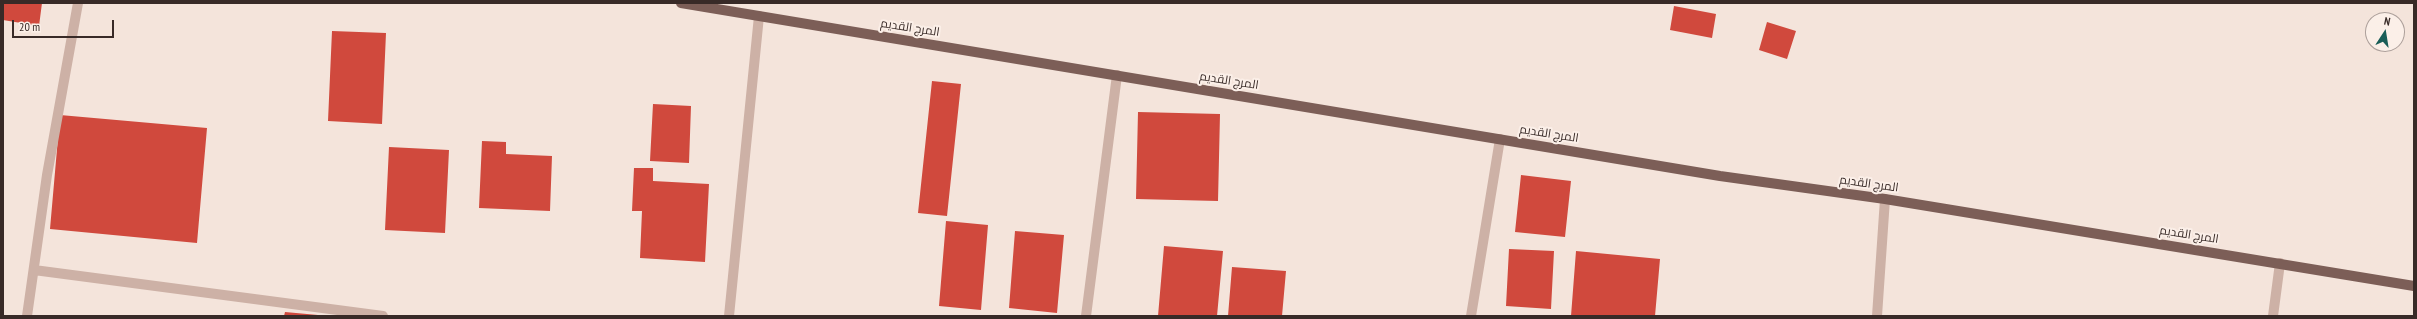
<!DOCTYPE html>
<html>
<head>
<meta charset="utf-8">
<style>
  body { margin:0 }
  #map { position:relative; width:2417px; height:319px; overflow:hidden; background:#f4e4db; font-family:"PT Sans Narrow",sans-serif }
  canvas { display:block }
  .frame { position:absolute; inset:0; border:4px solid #382a27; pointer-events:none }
  .north { position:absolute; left:2365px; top:12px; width:40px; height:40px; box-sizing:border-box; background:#fbefe8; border:1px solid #ada09b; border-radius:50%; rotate:12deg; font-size:11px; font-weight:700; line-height:16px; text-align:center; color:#382a27 }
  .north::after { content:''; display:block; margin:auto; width:14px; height:18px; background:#195d57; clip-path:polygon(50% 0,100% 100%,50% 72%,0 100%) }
  .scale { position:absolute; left:12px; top:20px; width:102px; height:18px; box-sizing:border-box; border:2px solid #382a27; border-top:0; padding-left:5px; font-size:12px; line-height:14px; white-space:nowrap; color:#382a27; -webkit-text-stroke:3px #fbefe8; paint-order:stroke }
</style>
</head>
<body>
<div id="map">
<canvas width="2417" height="319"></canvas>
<div class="frame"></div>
<div class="north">N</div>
<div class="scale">20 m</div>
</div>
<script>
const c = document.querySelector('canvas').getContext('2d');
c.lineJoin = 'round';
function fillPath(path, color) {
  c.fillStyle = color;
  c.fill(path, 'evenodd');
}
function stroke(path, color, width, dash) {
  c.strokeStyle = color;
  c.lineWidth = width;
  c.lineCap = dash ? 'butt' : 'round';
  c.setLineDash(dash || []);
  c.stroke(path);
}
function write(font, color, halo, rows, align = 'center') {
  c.font = font + ' "PT Sans Narrow",Cairo,sans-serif';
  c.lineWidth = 4;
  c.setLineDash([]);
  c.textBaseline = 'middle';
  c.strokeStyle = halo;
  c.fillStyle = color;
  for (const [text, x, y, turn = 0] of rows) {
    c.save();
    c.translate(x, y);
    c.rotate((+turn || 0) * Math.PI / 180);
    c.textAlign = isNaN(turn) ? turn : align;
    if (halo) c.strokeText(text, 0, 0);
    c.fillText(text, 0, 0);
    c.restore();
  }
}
const building = new Path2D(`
  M3 3H42L39 26 3 20Z
  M1674 6 1716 14 1712 38 1670 30Z
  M1767 22 1796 31 1787 59 1759 50Z
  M332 31 386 33 382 124 328 121Z
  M932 81 961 84 947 216 918 213Z
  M653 104 691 106 689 163 650 161Z
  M1138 112 1220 114 1218 201 1136 199Z
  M60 115 207 128 197 243 50 229Z
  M482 141 506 142V154L552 156 550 211 479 208Z
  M389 147 449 150 445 233 385 230Z
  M634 168H653V181L709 184 705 262 640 258 642 211H632Z
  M1521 175 1571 181 1565 237 1515 232Z
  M946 221 988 225 981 310 939 306Z
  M1015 231 1064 235 1057 313 1009 308Z
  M1164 246 1223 251 1217 316H1158Z
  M1509 249 1554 251 1551 309 1506 306Z
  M1576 251 1660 259 1655 316H1571Z
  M1232 267 1286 271 1282 316H1228Z
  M285 312 318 315V316H284Z`);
const street = new Path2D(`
  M34 270 383 316
  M27 316 47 175 78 3
  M729 316 759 16
  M1086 316 1117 75
  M1471 316 1500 139
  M1877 316 1885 199
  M2273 316 2280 263`);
const primary = new Path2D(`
  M681 3 1720 176 1885 199 2414 286`);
const streetNames = [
  ["المرج القديم",910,28,9],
  ["المرج القديم",1229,81,9],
  ["المرج القديم",1549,134,9],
  ["المرج القديم",1869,184,8],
  ["المرج القديم",2189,235,9]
];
fillPath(building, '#d0493d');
stroke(street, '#cdb1a6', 10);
stroke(primary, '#7c5e57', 10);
write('12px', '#382a27', '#fbefe8', streetNames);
</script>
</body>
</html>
